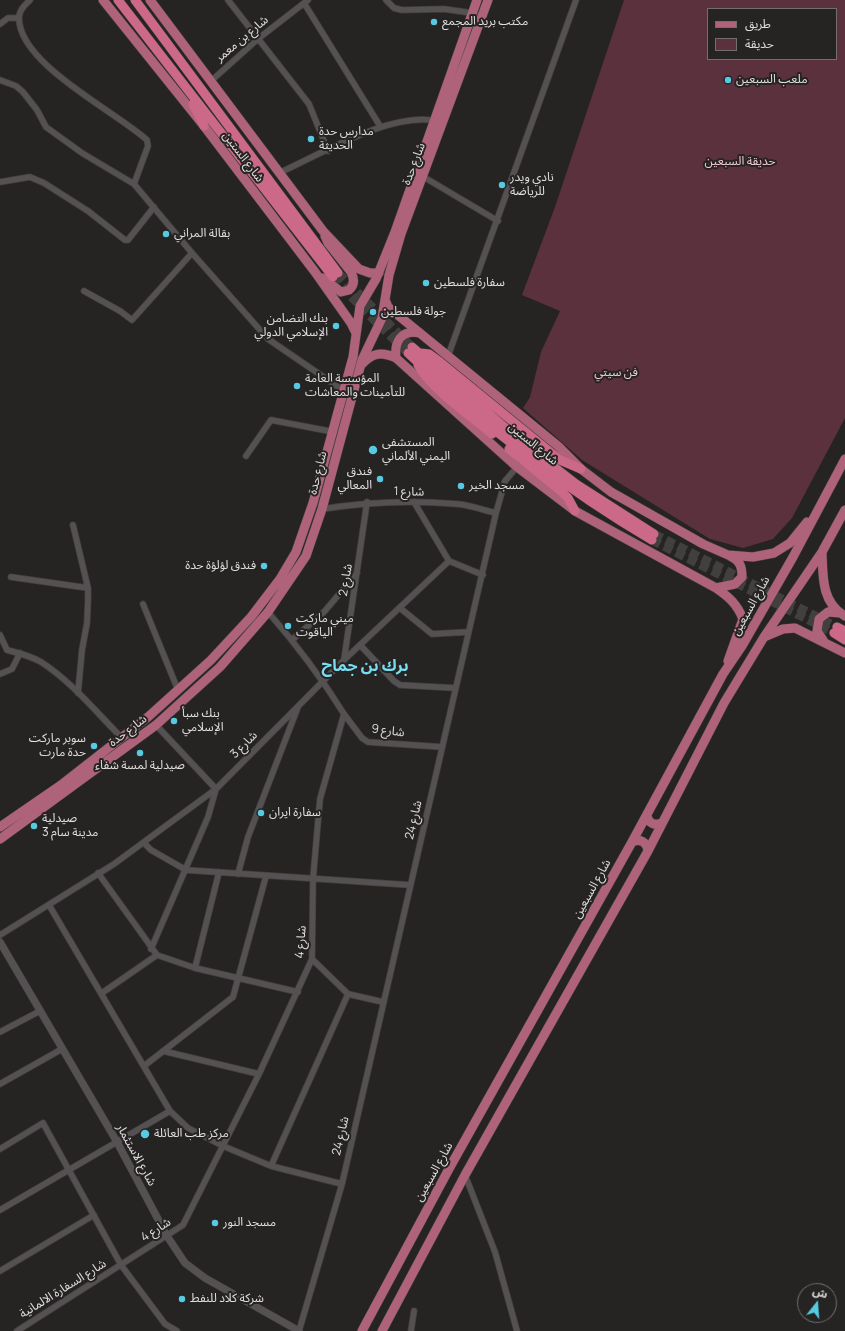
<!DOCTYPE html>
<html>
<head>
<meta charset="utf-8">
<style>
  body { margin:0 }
  #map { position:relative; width:845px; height:1331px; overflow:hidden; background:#262323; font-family:Manrope,"Noto Sans Arabic",sans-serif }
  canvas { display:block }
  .legend { position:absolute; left:707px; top:8px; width:130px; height:52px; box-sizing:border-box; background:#262323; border:1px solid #706e6e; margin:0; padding:5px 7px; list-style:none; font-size:12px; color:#e0dede }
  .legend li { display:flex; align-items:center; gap:8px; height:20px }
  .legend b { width:20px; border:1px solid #706e6e }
  .north { position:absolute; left:797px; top:1283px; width:40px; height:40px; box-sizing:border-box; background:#262323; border:1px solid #706e6e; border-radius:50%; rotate:17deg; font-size:11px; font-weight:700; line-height:16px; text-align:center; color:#e0dede }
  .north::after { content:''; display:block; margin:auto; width:14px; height:18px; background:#55cae0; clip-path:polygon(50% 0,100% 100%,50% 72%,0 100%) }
</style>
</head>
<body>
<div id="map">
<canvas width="845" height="1331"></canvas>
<ul class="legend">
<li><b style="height:5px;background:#af637b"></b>طريق</li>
<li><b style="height:11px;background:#5a313d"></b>حديقة</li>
</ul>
<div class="north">ش</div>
</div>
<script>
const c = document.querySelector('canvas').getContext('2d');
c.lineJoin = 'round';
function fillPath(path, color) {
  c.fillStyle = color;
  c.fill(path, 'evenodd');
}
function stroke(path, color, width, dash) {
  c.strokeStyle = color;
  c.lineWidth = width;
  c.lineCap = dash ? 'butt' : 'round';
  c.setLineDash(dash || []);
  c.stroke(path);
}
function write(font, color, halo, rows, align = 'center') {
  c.font = font + ' Manrope,"Noto Sans Arabic",sans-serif';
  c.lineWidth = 4;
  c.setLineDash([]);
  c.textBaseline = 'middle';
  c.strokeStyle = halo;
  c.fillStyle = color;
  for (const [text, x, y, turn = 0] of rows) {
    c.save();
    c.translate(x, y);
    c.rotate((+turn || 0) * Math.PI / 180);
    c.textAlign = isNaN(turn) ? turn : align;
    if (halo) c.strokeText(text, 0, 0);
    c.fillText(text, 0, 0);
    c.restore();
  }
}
const green = new Path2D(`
  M624 0H845V418L792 518 773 539 743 548 710 539 582 460 523 408 530 397 541 352 560 311 522 295 555 207ZM708 9H836V59H708Z`);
const trunkTunnel = new Path2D(`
  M338 273 412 347
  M333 277 368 314 408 353
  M654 534 837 627
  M652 540 834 633`);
const minor = new Path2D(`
  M30 0C25 5 19 10 19 18 19 64 115 111 147 140L148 146 134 184 192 253 268 339 344 391
  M228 0 309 104 328 151
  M386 0 394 8 402 10 444 9 472 13
  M304 3 380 126
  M0 24 8 18H19
  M0 80 16 86 23 92 37 110 46 127 82 153 134 184
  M211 81 259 38 308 0
  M279 173C319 155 392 111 436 121
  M422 176 498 221
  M0 182 30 177 44 183 88 211 125 240H128L154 207
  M84 291 120 311 132 320 192 253
  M448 356 576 0
  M246 456 271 420 334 432
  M414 502 449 561
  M322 509C366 502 412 500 457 504 470 505 483 510 496 513
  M73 525 88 588V600L87 623 82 650 78 693
  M449 561 483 575
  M11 577 88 588
  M143 604 178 690
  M400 608 432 634 468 632
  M0 635 7 650C19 653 31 656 41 662 71 681 97 713 122 738
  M292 640 324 612 357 573
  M361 646 394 681 400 685 455 688
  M344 660 367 502
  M0 674 12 669 20 653
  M344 714 362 738 368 742 442 747
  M144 843 151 850 186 870 410 885
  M98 873 157 955 195 968 298 992
  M238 874 248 837 298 707
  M49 905 170 1111 188 1128 223 1146 271 1166 342 1184
  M0 935 114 864 216 789 344 660 449 561
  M151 949 208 817 216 789 156 725
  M312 959 348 994 383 1002
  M195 968 219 872
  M102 993 157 955
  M0 1032 40 1011
  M163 1051 259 1074
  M144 1066 233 997 266 876
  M0 1084 62 1049
  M0 1149 43 1123 121 1265 165 1324 177 1331
  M271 1166 348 994
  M465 1175 495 1252 517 1331
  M0 1210 170 1111
  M0 1271 94 1215
  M17 1331 183 1225 259 1074 312 959 313 879 320 799 344 714C321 677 296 644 268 612
  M299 1331 342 1184 496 513 505 481 517 467
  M411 1331 414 1311`);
const tertiary = new Path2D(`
  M0 942 117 1142 167 1236 185 1263 205 1278 299 1331`);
const primary = new Path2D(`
  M103 0 204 126 315 272 351 323 356 333
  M150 0 323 231 359 269 370 273H379
  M323 278 341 292 349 290C355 285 354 278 351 272L328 243 325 236
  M386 302 388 307 558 446 581 469 611 492 703 544 728 555 753 557 774 553 790 543 807 522
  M396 358C394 341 402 329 420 333
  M361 365C372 353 381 351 396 358L517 467 575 511 716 588C729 597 737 604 743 619L728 661
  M822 552C823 575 821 603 845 616
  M716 588 735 584 742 577C742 566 740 561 730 556
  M764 637 783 629 795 628 845 653
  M823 640 817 631 819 619 828 612 840 613
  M647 814C647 823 655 827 663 822
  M0 827 61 785 148 717 211 660 251 617 280 579 296 552 313 503 353 357 360 306 376 279 395 232 477 0
  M0 839 156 725 220 667 268 612 306 556 322 509 362 360 382 318 389 275 401 234 488 0
  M632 842C640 838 647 842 648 851
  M362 1331 450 1167 632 842 723 674 742 646 793 557 845 459
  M382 1331 465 1175 648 851 724 703 764 637 822 552 845 510`);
const trunk = new Path2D(`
  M118 0 333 277
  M135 0 338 273
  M193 104 204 126
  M412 347 518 439 576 484 654 534
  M408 353C482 424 563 488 652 540
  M420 353 429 354 440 362 560 460 581 469
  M418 365C430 388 471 416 492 434
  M509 449 562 492 568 498 575 511
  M837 627 845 631
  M834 633 845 640`);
const markers = [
  [434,22,4,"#55cae0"],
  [728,80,4,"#55cae0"],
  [311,139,4,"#55cae0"],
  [502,185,4,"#55cae0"],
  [166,234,4,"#55cae0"],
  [426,283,4,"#55cae0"],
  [373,312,4,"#55cae0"],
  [336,326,4,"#55cae0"],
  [297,386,4,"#55cae0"],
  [373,450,5,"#55cae0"],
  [380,479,4,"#55cae0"],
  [461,486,4,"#55cae0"],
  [264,566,4,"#55cae0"],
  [288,626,4,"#55cae0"],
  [174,721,4,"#55cae0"],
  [94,746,4,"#55cae0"],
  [140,753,4,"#55cae0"],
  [261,813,4,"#55cae0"],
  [34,826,4,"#55cae0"],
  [145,1134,5,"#55cae0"],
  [215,1223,4,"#55cae0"],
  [182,1299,4,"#55cae0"]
];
const poiNames = [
  ["مكتب بريد المجمع",442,22],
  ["ملعب السبعين",736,80],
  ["مدارس حدة",319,132],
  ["الحديثة",319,146],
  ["نادي ويدر",510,178],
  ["للرياضة",510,192],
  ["بقالة المراني",174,234],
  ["سفارة فلسطين",434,283],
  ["جولة فلسطين",381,312],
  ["بنك التضامن",328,319,"right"],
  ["الإسلامي الدولي",328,333,"right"],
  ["المؤسسة العامة",305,379],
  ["للتأمينات والمعاشات",305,393],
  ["المستشفى",382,443],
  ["اليمني الألماني",382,457],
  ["فندق",372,472,"right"],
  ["المعالي",372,486,"right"],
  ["مسجد الخير",469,486],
  ["فندق لؤلؤة حدة",256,566,"right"],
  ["ميني ماركت",296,619],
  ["الياقوت",296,633],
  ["بنك سبأ",182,714],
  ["الإسلامي",182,728],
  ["سوبر ماركت",86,739,"right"],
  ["حدة مارت",86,753,"right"],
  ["صيدلية لمسة شفاء",140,766,"center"],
  ["سفارة ايران",269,813],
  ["صيدلية",42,819],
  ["مدينة سام 3",42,833],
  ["مركز طب العائلة",154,1134],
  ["مسجد النور",223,1223],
  ["شركة كلاد للنفط",190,1299]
];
const streetNames = [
  ["شارع بن معمر",242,39,-40],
  ["شارع الستين",243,157,53],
  ["شارع حدة",414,164,-69],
  ["شارع الستين",533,444,39],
  ["شارع حدة",318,473,-76],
  ["شارع 1",409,492,1],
  ["شارع 2",346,580,-81],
  ["شارع السبعين",751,606,-61],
  ["شارع حدة",128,731,-37],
  ["شارع 9",388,731,7],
  ["شارع 3",244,745,-45],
  ["شارع 24",414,820,-77],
  ["شارع السبعين",592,889,-61],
  ["شارع 4",301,942,-85],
  ["شارع 24",341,1136,-77],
  ["شارع الاستثمار",136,1155,61],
  ["شارع السبعين",434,1172,-61],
  ["شارع 4",156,1230,-33],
  ["شارع السفارة الالمانية",63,1289,-32]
];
const parkNames = [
  ["حديقة السبعين",740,162],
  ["فن سيتي",616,373]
];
const districtNames = [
  ["برك بن جماح",365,667]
];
fillPath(green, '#5a313d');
stroke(trunkTunnel, '#423f3f', 9, [9, 4.5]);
stroke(minor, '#413e3f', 7);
stroke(tertiary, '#413e3f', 8);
stroke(primary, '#413e3f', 10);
stroke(trunk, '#413e3f', 10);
stroke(minor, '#555152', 5.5);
stroke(tertiary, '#555152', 7);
stroke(primary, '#af637b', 9);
stroke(trunk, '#cd6988', 9);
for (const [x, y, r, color] of markers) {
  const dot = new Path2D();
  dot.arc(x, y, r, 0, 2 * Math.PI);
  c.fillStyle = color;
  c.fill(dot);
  stroke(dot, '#262323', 1.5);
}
write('12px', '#e0dede', '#262323', poiNames, 'left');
write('12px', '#e0dede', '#262323', streetNames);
write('12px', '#f3cad4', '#262323', parkNames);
write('bold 16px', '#78dff3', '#262323', districtNames);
</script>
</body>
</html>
